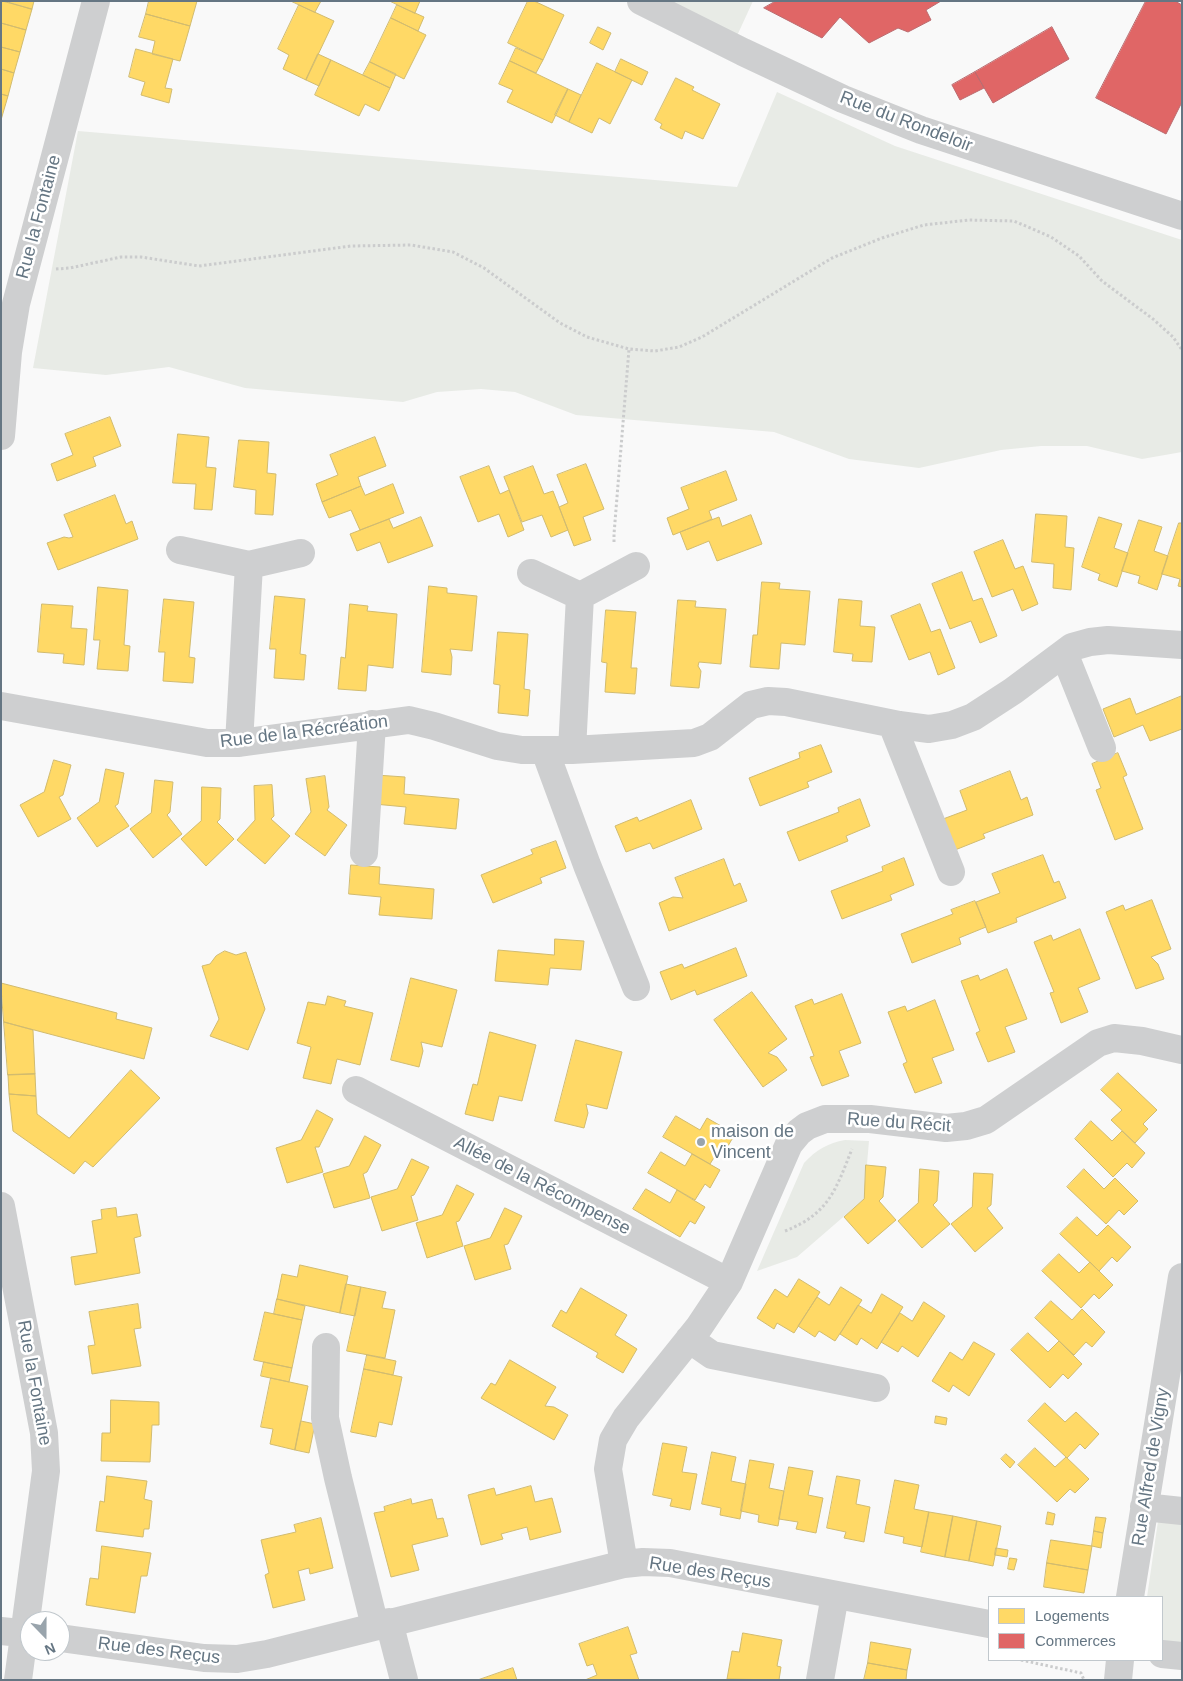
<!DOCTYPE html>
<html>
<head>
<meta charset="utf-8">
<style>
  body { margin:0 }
  #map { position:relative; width:1183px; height:1681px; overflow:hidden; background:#f9f9f9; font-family:Arial,sans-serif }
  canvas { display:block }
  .frame { position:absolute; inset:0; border:2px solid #657683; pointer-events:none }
  .legend { position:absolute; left:988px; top:1596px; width:175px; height:65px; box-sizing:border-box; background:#fff; border:1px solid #c1c8cd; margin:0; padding:6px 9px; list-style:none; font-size:15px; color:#657683 }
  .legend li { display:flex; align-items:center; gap:10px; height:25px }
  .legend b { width:25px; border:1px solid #c1c8cd }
  .north { position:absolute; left:20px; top:1611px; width:50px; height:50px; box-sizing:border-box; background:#fff; border:1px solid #c1c8cd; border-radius:50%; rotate:158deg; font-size:14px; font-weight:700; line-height:20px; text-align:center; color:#657683 }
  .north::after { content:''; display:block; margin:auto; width:18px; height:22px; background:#99a4ac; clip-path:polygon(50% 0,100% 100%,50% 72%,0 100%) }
</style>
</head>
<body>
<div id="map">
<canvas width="1183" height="1681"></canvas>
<div class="frame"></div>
<ul class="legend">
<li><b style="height:14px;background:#ffd966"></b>Logements</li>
<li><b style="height:14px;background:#e06666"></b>Commerces</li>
</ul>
<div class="north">N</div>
</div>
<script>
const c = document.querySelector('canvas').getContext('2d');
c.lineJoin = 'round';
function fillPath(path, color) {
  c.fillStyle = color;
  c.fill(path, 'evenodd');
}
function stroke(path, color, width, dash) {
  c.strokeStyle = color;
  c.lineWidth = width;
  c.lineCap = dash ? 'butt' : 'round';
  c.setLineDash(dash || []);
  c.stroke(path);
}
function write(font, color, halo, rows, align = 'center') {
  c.font = font + ' Arial,sans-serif';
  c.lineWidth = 5;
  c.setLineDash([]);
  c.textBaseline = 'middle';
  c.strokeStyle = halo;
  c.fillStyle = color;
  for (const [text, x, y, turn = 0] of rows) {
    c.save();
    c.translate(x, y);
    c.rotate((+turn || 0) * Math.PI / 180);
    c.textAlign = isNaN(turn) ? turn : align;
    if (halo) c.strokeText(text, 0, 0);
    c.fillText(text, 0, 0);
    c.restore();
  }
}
const green = new Path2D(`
  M651 1H753L736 38Z
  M777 92 895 146 1182 240V452L1142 459 1087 446H1041L1001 450 919 468 849 459 774 432 576 415 515 392 481 389 437 392 403 402 245 388 169 367 106 375 33 368 78 131 737 187Z
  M845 1140 869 1141 864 1199 797 1257 757 1271 804 1163C816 1150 828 1143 845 1140Z
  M1158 1521 1182 1523V1644L1170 1643 1162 1640V1597H1147Z`);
const homes = new Path2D(`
  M2 1 32 9 26 30 1 23Z
  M5 1H34L32 9Z
  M149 1H197L190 26 146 14Z
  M291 1H321L315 12Z
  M390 1H420L415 13Z
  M528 1H534L564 15 543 60 508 43Z
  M299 5 334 21 306 80 283 69 289 55 278 49Z
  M397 5 424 17 418 31 391 18Z
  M146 14 190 26 180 61 152 54 155 41 139 37Z
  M391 18 426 35 404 79 370 62Z
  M1 23 26 30 20 52 1 47Z
  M598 27 611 33 603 50 590 43Z
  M1 47 20 52 14 73 1 69Z
  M516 48 543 60 536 73 510 61Z
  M136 49 173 59 165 88 172 89 169 103 141 95 145 82 129 77Z
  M318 54 331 60 319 86 306 80Z
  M621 59 648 72 642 85 615 72Z
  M331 60 390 88 379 111 365 104 359 116 315 95Z
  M510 61 568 89 552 123 507 102 513 90 499 84Z
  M370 62 396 74 390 88 363 75Z
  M597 63 632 80 610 124 599 118 592 133 569 122Z
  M1 69 14 73 8 96 1 94Z
  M676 78 694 87 692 90 720 104 703 139 685 131 682 139 660 128 662 124 655 120Z
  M568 89 581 95 569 122 555 115Z
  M1 94 8 96 1 120Z
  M110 417 121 446 93 457 96 466 57 481 51 464 73 455 65 434Z
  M178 434 209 437 206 467 216 468 212 510 194 509 196 484 173 483Z
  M375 437 386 466 358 477 361 486 322 502 316 484 338 475 330 455Z
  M239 440 269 442 267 473 276 474 273 515 255 514 256 490 234 487Z
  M586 464 604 509 583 517 591 540 574 546 559 507 568 503 557 475Z
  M489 466 500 494 509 490 524 530 508 537 499 514 478 522 460 477Z
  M533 466 544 494 553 491 568 530 551 537 542 515 522 522 504 477Z
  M726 471 737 500 709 511 712 519 673 535 667 518 689 509 681 488Z
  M393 484 404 513 360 530 351 510 329 518 322 502 361 486 365 495Z
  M115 495 126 524 132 521 138 539 58 570 47 543 64 537 69 538 73 537 64 515Z
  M1036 514 1067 516 1065 547 1074 548 1071 590 1053 588 1054 564 1032 562Z
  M751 515 762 544 717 561 709 541 687 550 680 532 719 517 722 526Z
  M421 517 433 546 388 563 380 542 357 551 350 534 389 519 393 528Z
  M1099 517 1122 524 1114 548 1128 553 1117 587 1098 580 1100 574 1082 567Z
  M1139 520 1162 527 1154 551 1168 556 1157 590 1138 583 1140 576 1122 571Z
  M1179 523H1182V587L1178 586 1180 579 1162 574Z
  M1003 540 1015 569 1023 566 1038 604 1022 611 1013 589 992 597 974 552Z
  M962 572 973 601 982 598 997 636 980 643 971 621 950 629 932 584Z
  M762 582 780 583 779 589 810 591 805 645 781 643 779 669 750 667 753 635H757Z
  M429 586 447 588V593L477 596 472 651 450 649 452 657 451 675 422 672Z
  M98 587 128 590 124 645 130 646 128 671 97 669 100 640H94Z
  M275 596 305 599 300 654 306 655 304 680 274 678 276 649H270Z
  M164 599 194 602 189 657 195 658 193 683 163 681 165 652H159Z
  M839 599 862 601 860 626 875 627 872 662 852 661 853 654 834 652Z
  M678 600 696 601 695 607 726 609 721 664 699 662 698 666 701 671 699 688 671 686Z
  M42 604 73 606 71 628 87 629 84 665 63 663 64 654 38 652Z
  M350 604 368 606 367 611 397 614 393 668 368 665 366 691 338 689 341 657 345 658Z
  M920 604 931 632 940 629 955 668 938 675 930 652 909 660 891 616Z
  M606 610 636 612 631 668H637L635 694 605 692 607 663 602 662Z
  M498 632 528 634 524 689 530 690 528 716 498 713 500 685 494 684Z
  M1182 696V729L1150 741 1143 725 1114 737 1103 709 1130 698 1136 714Z
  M821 745 832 772 807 782 809 787 760 806 749 778 800 758 799 753Z
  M1118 753 1127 775 1123 777 1143 829 1115 840 1096 790 1101 788 1092 764Z
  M54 760 71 765 63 795 59 797 71 819 38 837 20 805 44 792Z
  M106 769 124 773 118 804 115 806 129 826 97 847 77 818 99 802Z
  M1010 771 1021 800 1027 797 1033 815 983 834 985 838 955 850 943 819 967 810 960 791Z
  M376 775 405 777 404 794 459 799 456 829 404 824 406 807 374 804Z
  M325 776 329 807 327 810 347 825 325 856 295 834 311 812 306 779Z
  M155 780 173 782 170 812 167 815 182 834 153 858 130 829 151 813Z
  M272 785 274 816 271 819 290 836 265 864 237 840 255 820 254 786Z
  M202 787 221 788 220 819 217 822 234 839 206 866 181 839 201 821Z
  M860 799 870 826 846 836 848 841 799 861 787 832 839 812 838 808Z
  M691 800 702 829 653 849 650 843 626 852 615 826 637 817 639 821Z
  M556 841 566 868 540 878 542 883 493 903 481 875 533 854 531 850Z
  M1043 855 1054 883 1059 881 1066 898 1016 918 1017 922 988 933 976 902 1000 893 992 874Z
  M904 858 914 885 890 895 892 900 842 919 831 891 883 871 882 867Z
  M724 859 734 886 740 883 747 901 669 931 659 903 673 897 683 898 675 878Z
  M351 865 380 867 379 884 434 889 432 919 379 915 381 897 349 894Z
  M1152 900 1171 949 1151 957 1158 964 1164 979 1136 989 1106 912 1123 905 1125 910Z
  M975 901 986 927 959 938 961 944 912 963 901 934 953 914 951 910Z
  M1080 929 1100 979 1078 988 1088 1012 1061 1023 1050 993 1054 992 1034 942 1051 935 1053 940Z
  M555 939 584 941 581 970 550 968 548 985 495 981 498 950 554 955Z
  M736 948 747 976 697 995 695 990 671 1000 660 972 682 964 684 968Z
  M225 951 236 955 246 952 265 1009 248 1050 210 1036 219 1019 202 966 210 964 216 956Z
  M1007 969 1027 1019 1005 1027 1015 1052 988 1062 976 1033 980 1031 961 981 978 975 980 980Z
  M411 978 457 990 442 1047 421 1042 423 1051 419 1067 391 1060Z
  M1 983 117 1013 116 1019 152 1028 144 1059 4 1022Z
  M752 992 787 1039 768 1053 777 1057 787 1070 763 1087 714 1020Z
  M842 994 861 1043 839 1051 849 1076 822 1086 810 1057 814 1056 795 1006 812 999 814 1004Z
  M328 996 346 1001 344 1006 373 1013 360 1065 337 1059 331 1084 303 1078 311 1047 297 1043 308 1002 325 1005Z
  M935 1000 954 1050 932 1058 942 1083 915 1093 903 1064 907 1062 888 1012 905 1006 907 1011Z
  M4 1022 33 1030 35 1074 8 1075Z
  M490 1032 536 1045 522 1101 499 1096 493 1121 465 1114 473 1084 477 1085Z
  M576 1040 622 1052 607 1109 586 1104 588 1113 584 1128 555 1121Z
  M131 1070 160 1098 93 1167 85 1161 74 1174 13 1131 9 1094 36 1096 37 1114 69 1138Z
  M1118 1073 1157 1110 1143 1124 1148 1129 1135 1143 1111 1120 1122 1110 1101 1090Z
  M35 1074 36 1096 9 1094 8 1075Z
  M317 1110 333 1119 319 1147H315L323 1172 287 1183 276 1148 301 1140Z
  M676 1116 700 1130 707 1118 735 1134 725 1151 720 1148 710 1164 663 1137Z
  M1091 1121 1112 1141 1122 1131 1145 1153 1132 1168 1127 1163 1113 1177 1075 1139Z
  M365 1136 381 1145 367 1172 363 1174 370 1198 334 1208 323 1174 349 1166Z
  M661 1152 685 1166 692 1154 720 1170 710 1188 705 1184 695 1200 648 1173Z
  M412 1159 429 1167 414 1195 411 1196 418 1220 382 1231 371 1197 397 1189Z
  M866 1165 886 1167 883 1197 879 1201 896 1220 868 1244 844 1217 864 1199Z
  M920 1169 939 1171 937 1201 933 1205 950 1224 922 1248 898 1221 918 1203Z
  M1084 1169 1104 1189 1115 1178 1138 1201 1124 1215 1119 1210 1106 1224 1067 1187Z
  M974 1173 993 1174 991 1205 987 1208 1003 1228 975 1252 951 1224 972 1207Z
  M457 1185 474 1194 459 1221 456 1222 463 1246 427 1258 416 1223 442 1215Z
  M646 1189 670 1203 677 1190 705 1207 695 1224 690 1221 680 1237 633 1209Z
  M116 1208 117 1217 137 1214 141 1236 134 1238 140 1273 75 1285 71 1257 97 1253 92 1221 102 1219 101 1210Z
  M505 1208 522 1216 508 1244 504 1245 511 1269 475 1280 464 1246 490 1238Z
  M1077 1217 1097 1236 1108 1225 1131 1247 1117 1262 1112 1257 1099 1271 1060 1234Z
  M1059 1254 1079 1273 1090 1262 1113 1285 1099 1299 1094 1294 1081 1308 1042 1271Z
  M300 1265 348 1276 340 1313 277 1299 282 1274 297 1277Z
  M799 1279 820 1292 794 1333 777 1323 774 1329 757 1318 775 1289 787 1297Z
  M346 1284 361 1287 355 1316 340 1313Z
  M361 1287 386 1292 382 1308 395 1310 385 1358 347 1351Z
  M841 1287 862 1300 835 1341 819 1331 815 1337 798 1326 817 1297 829 1305Z
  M581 1288 627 1315 615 1335 637 1349 623 1373 596 1357 598 1353 552 1326 561 1310 566 1313Z
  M882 1294 903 1307 877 1349 861 1338 857 1345 840 1334 858 1305 871 1313Z
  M277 1299 305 1306 302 1320 274 1314Z
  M1051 1301 1072 1320 1082 1309 1105 1332 1092 1347 1086 1342 1074 1355 1035 1318Z
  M924 1302 945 1316 918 1357 902 1346 898 1352 881 1342 900 1313 912 1321Z
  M138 1304 141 1328 134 1329 141 1366 92 1374 88 1346 95 1345 89 1312Z
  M265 1312 302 1320 292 1368 254 1360Z
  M1028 1333 1048 1352 1059 1341 1082 1364 1068 1379 1063 1374 1050 1388 1011 1350Z
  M974 1342 995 1354 969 1396 953 1385 949 1392 932 1381 950 1352 962 1360Z
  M367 1355 396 1361 393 1375 364 1369Z
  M510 1360 556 1387 545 1406 554 1407 568 1415 554 1440 481 1398 491 1383 495 1385Z
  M264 1362 292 1368 289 1382 261 1376Z
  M364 1369 402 1377 392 1425 379 1422 376 1437 351 1432Z
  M271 1378 308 1386 295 1450 270 1444 273 1429 261 1427Z
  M111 1400 159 1402V1425H152L150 1462 101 1461 102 1433H110Z
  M1045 1403 1065 1422 1076 1412 1099 1434 1085 1449 1080 1444 1067 1458 1028 1421Z
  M936 1416 947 1418 946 1425 935 1423Z
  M301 1421 315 1424 309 1453 295 1450Z
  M663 1443 687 1447 682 1472 697 1474 690 1510 670 1506 672 1499 653 1495Z
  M1035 1448 1055 1467 1066 1457 1089 1479 1075 1493 1070 1489 1057 1502 1018 1465Z
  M712 1452 736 1457 731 1481 746 1484 740 1519 720 1515 721 1508 702 1504Z
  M1006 1454 1015 1462 1010 1468 1001 1459Z
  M750 1460 774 1464 769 1488 784 1491 778 1526 758 1522 759 1515 741 1511Z
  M789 1467 813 1471 808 1495 823 1498 816 1533 796 1529 798 1522 779 1519Z
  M107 1476 147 1481 144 1499 152 1501 149 1529H144L143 1537 96 1531 100 1501 104 1502Z
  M837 1476 860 1480 856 1504 870 1507 864 1542 844 1538 846 1532 827 1528Z
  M895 1480 919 1485 914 1509 929 1512 922 1547 903 1543 904 1537 885 1533Z
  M531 1486 535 1502 552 1498 561 1532 530 1540 527 1527 501 1534 503 1539 481 1545 468 1495 494 1488 496 1495Z
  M411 1499 412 1504 432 1499 437 1519 443 1518 448 1536 412 1545 419 1570 391 1577 374 1513 385 1511 384 1507Z
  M929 1512 953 1516 945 1557 921 1552Z
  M1048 1512 1055 1514 1053 1525 1046 1524Z
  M953 1516 977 1521 969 1561 945 1557Z
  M1096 1517 1106 1518 1103 1533 1094 1531Z
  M321 1518 333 1568 310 1574 309 1568 298 1571 305 1600 273 1608 265 1575 269 1573 261 1540 296 1532 294 1525Z
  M977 1521 1001 1526 993 1566 969 1561Z
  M1094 1531 1103 1533 1101 1548 1092 1546Z
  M1051 1540 1092 1546 1088 1570 1047 1563Z
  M102 1546 151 1553 147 1576H141L135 1613 86 1605 90 1578 98 1579Z
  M996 1548 1008 1550 1007 1557 995 1555Z
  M1010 1558 1017 1559 1014 1570 1008 1569Z
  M1047 1563 1088 1570 1084 1593 1044 1587Z
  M628 1627 637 1653 630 1655 639 1680H585L597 1675 593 1664 587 1666 579 1644Z
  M743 1633 782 1640 777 1666 781 1667 779 1680 727 1679 732 1651 739 1652Z
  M871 1642 911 1649 907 1670 868 1663Z
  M868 1663 907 1670 906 1680H864Z
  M513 1668 517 1680H478Z`);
const shops = new Path2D(`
  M776 1H941L926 10 931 20 908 32 898 28 869 43 840 17 822 38 764 8Z
  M1146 1H1175L1182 5V102L1166 134 1096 98Z
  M1052 27 1069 59 993 103 975 72Z
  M975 72 984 88 960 100 952 85Z`);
const path = new Path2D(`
  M56 269 70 268 121 257H141L199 266 351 246 411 245 453 252 484 268 560 323 587 337 629 349 655 351 679 347 702 337 832 258 882 238 924 225 969 220 1014 221 1051 237 1079 256 1102 281 1153 319 1173 337 1182 350
  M614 542V534L629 349
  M785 1231C829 1214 836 1189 852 1149
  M1021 1660 1081 1673 1084 1680`);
const minor = new Path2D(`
  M641 1 743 52 843 99 921 130 1182 216
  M1 436 8 352 16 304 96 1
  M180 550 249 565
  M531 573 580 596
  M1064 653 1102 748
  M1 706 207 743H239L409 720 434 726 497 746 522 750H572L694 743 710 737 751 705 768 701 786 702 899 725 929 729 952 725 973 717 1013 691 1072 647 1090 642 1108 640 1182 645
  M892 724 951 872
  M239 743 249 565 301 553
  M572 750 580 596 636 566
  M545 751 587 865 636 987
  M364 853 372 724
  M356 1090 729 1282
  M1 1206 44 1433 46 1471 18 1680
  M689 1339 712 1355 876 1388
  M326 1347 325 1418 338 1478 375 1626
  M1144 1507 1182 1511
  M624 1564 608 1469 613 1440 626 1418 699 1327 729 1282 789 1144 799 1132 807 1126 825 1119H870L946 1128 966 1126 986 1120 1098 1043 1114 1038 1142 1041 1182 1050
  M1130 1597 1182 1277
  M389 1622 404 1680
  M1 1631 30 1634
  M60 1638 204 1658 237 1659 267 1654 624 1564 643 1562 670 1563 989 1624
  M1162 1654 1182 1656
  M820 1680 835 1595
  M1118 1680 1120 1660`);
const markers = [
  [701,1142,5,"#99a4ac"]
];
const streetNames = [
  ["Rue du Rondeloir",906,122,21],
  ["Rue la Fontaine",39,217,-75],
  ["Rue de la Récréation",304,732,-7],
  ["Rue du Récit",899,1123,4],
  ["Allée de la Récompense",542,1186,27],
  ["Rue la Fontaine",34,1383,80],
  ["Rue Alfred de Vigny",1151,1467,-81],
  ["Rue des Reçus",710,1573,9],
  ["Rue des Reçus",159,1651,7]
];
const poiNames = [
  ["maison de",711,1132],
  ["Vincent",711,1153]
];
fillPath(green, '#e8ebe6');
fillPath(homes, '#ffd966');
stroke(homes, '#d1bb6f', 1);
fillPath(shops, '#e06666');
stroke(shops, '#bb6b6f', 1);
stroke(path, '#cbcccd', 3, [2.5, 2.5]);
stroke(minor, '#cecfd0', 28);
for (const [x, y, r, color] of markers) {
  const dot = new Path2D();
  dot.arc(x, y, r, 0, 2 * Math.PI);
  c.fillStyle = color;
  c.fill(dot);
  stroke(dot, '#fff', 2);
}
write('18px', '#657683', '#fff', streetNames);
write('18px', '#657683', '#fff', poiNames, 'left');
</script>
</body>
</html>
